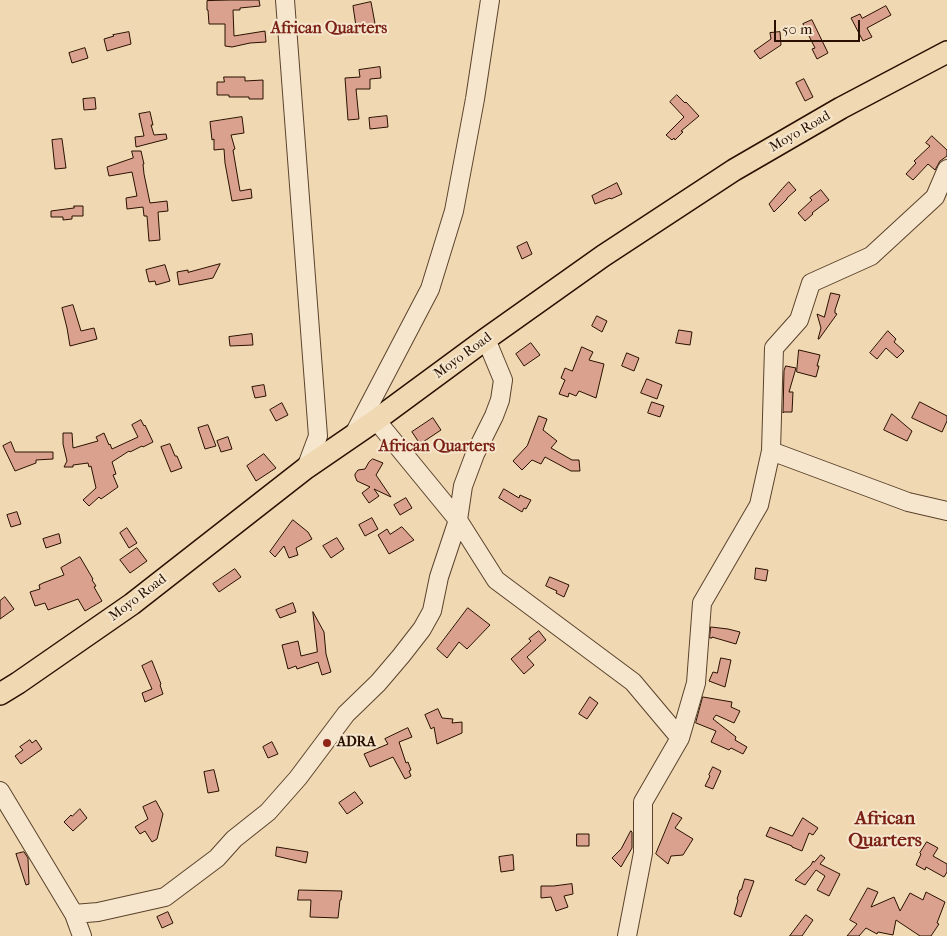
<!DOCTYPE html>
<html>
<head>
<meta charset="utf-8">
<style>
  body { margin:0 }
  #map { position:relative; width:947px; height:936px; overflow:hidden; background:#f0d9b2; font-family:"IM FELL French Canon",serif }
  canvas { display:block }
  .scale { position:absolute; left:774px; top:20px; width:86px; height:22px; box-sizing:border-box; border:2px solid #291000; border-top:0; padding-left:6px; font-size:15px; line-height:18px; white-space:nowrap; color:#291000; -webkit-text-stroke:4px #f5e6cd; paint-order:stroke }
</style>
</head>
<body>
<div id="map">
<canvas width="947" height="936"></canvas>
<div class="scale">50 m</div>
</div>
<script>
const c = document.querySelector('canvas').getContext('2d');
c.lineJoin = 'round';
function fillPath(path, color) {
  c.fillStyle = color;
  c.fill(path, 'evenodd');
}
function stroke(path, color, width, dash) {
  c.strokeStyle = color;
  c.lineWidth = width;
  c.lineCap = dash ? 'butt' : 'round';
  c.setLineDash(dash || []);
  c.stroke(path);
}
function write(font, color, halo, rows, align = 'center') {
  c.font = font + ' "IM FELL French Canon",serif';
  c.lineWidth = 4;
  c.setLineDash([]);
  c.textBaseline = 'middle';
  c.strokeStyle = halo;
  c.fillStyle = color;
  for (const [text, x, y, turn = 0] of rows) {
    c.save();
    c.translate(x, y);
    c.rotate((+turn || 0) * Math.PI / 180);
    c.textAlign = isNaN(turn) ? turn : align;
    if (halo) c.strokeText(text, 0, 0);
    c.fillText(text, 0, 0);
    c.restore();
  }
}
const building = new Path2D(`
  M231 0H259L260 6 240 8V10H233L234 36 265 31 266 42 250 43 232 47 225 46V24H209L208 10H207V1Z
  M371 2 376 29 357 33 353 6Z
  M886 6 891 15 867 28 872 37 863 41 851 18 860 14 862 18Z
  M812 20 828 53 817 59 812 49 815 48 803 24Z
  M129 32 131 44 107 51 104 39 114 36 113 35Z
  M780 32 781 45 760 59 754 51 771 39 770 33Z
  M85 48 88 58 72 63 69 53Z
  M380 67 381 78 370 79V89H356L359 119 348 120 345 78 360 77 359 70Z
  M224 77H245V81L263 80V99H249V97H229V95H217V82H224Z
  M804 79 813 97 805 101 796 83Z
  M677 95 685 103 686 102 699 116 681 131 683 132 675 140 674 138 672 140 666 135 684 117 670 102Z
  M95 98 96 109 84 110 83 99Z
  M150 112 153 125H151L154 135 166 134 167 139 136 147 135 137 144 136 139 114Z
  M387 116 388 127 370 129 369 118Z
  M242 117 244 133 231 135 235 149 233 150 240 191 251 189 252 198 232 201 225 163 224 149 214 150V139L212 140 210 122Z
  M932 136 947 150V156L940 161 935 170 928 164 913 180 906 174 916 163 914 161 930 146 926 143Z
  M62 139 66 168 55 169 52 140Z
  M132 151H141L144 164H143L144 174 150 203 167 201 168 211 158 212 160 240 149 241 147 216H144L143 207 127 209 126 198 137 196 132 172 109 176 107 167 133 158Z
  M789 182 796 190 787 198V199L774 212 769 204 782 189Z
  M617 183 622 194 611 199 610 198 595 204 592 196Z
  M821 190 829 200 812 213 813 214 805 221 798 213 812 200 810 198Z
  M74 206H83V216H72V219L63 220V217H51V211L74 208Z
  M527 242 532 254 522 259 517 247Z
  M220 264 213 278 179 285 177 272 188 270V272Z
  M165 265 170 281 156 285 155 281 149 282 146 270Z
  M831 293 840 295 835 310V313L837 314 819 339H818L821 328 817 314 824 317Z
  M73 305 81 331 94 328 97 339 70 346 67 328 62 308Z
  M597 316 607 321 602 332 592 326Z
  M679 330 692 332 690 345 676 343Z
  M888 331 896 339 894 342 904 351 897 358 886 348 877 359 870 353Z
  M252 334 253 345 230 346 229 337Z
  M531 343 540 355 524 366 516 354Z
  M582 347 593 352 589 360 604 364 596 398 579 391 576 396 569 393 568 397 559 394 565 380 561 378 565 368 572 371Z
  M799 350 820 355 817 366H819L816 377 797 372Z
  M627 353 639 358 634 371 622 366Z
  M786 366 796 368 789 392H793L792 412H784L783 413 784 371Z
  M647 379 662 385 657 399 641 393Z
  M264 385 266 396 255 398 252 387Z
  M652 402 664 406 660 417 648 413Z
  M920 402 947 416V421L942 432 912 418Z
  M282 403 288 415 276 421 270 410Z
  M892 414 912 431 907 441 884 430Z
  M539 416 547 419 543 430 557 441 551 448 572 460H579L580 471H571L545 457 541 464 532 460 522 470 513 461 527 446Z
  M433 418 441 430 420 444 412 432Z
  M141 420 144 426 145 425 153 442 143 447 142 446 130 452 129 451 112 462 116 474 113 475 118 487 101 499 99 497 89 506 83 500 96 488 91 466 89 467 88 463 73 465V467H64L67 461 63 444V433H72L73 448 98 441 96 437 104 433 109 445 110 444 112 449 138 437 132 425Z
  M208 425 216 446 205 449 198 428Z
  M228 437 232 449 221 452 217 441Z
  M11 442 15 452H53V459L36 460V463L15 471 3 446Z
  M170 444 175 456H177L182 468 171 472 161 447Z
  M264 454 276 468 256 481 247 466Z
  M373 459 383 463 376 475 391 497 374 489 379 496 369 503 362 493 370 487 357 481 355 476V474L358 470 365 469 369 462Z
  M504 489 519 498 520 495 531 500 526 509 524 508 522 512 499 498Z
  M406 498 412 508 400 515 394 505Z
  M17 512 21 524 11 527 7 515Z
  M372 518 378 529 365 536 359 525Z
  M293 520 308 532 312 539 296 548 298 555 289 558 284 546 275 557 270 552Z
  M402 527 414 540 389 554 378 535 387 529 390 534Z
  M127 528 137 543 129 548 120 533Z
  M59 534 61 543 46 548 43 539Z
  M337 538 344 549 331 558 323 546Z
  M137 548 147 561 130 573 120 560Z
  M80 557 93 579 92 580 96 586 94 587 102 601 85 611 78 599 48 610 45 603 35 606 30 592 40 589 39 585 43 583 64 575 61 568Z
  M756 568 768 570 766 581 755 579Z
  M235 569 241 577 219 592 213 584Z
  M550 577 569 585 564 597 556 593 557 591 546 586Z
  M5 597 14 609 0 619V601Z
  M293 603 296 612 280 618 276 610Z
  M468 608 490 625 467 649 459 642 447 658 437 649Z
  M313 612 324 632 326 654 331 672 322 675 318 662 297 669 296 666 288 669 282 645 298 641 301 656 317 652Z
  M711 627 728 629 740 632 736 644 712 637V638H710Z
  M539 631 546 640 527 657 534 665 524 674 511 659 531 641 529 639Z
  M721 658 731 660 725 687 709 681 713 672 717 673Z
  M152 661 161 684 160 685 163 694 145 702 142 693 152 689 142 666Z
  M590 697 598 703 587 719 579 714Z
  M703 697 732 702 731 707 740 711 734 723 716 715 713 719 736 737 735 740 747 747 743 754 731 748 729 750 711 742 716 731 696 723Z
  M438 709 442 718 453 719 452 723 462 722V733L437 744 434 727 431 729 425 715Z
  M408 728 412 737 399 742 406 763 408 762 411 770 409 771 411 776 405 779 393 757 370 767 364 754 388 744 385 739Z
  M30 740 32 743 36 740 42 749 21 764 15 756 23 750 20 747Z
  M272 742 278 754 268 758 263 747Z
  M713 767 721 771 713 789 705 786 710 776 709 775Z
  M214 770 219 791 208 793 204 772Z
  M355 792 363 803 347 814 339 803Z
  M156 801 163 814 157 839 152 842 145 831 140 834 135 827 148 819 143 807Z
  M80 809 87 818 73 831 64 822 71 815 72 816Z
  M673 813 682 818 675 828 693 839 683 855 671 856 668 864 656 854Z
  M803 818 818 828 813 835 809 833 802 851 792 847V846L766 836 770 827 792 836Z
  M631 831 632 832V848L621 867 612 858 621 849Z
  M577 834H589V846H577Z
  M927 842 938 848 933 856 947 864V872L944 877 926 867 925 870 916 865 921 854 920 853Z
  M277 847 308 852 306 863 276 856Z
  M24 852 28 858 29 884 26 885 16 854Z
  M513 855 514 870 501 872 499 857Z
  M821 855 825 858 820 864 840 874 829 896 817 890 825 876 816 870 805 885 795 880 811 865 813 861 814 862Z
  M745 879 754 881 741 917 734 914 738 900 737 899 740 890H741Z
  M572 884 573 894 564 896 568 907 556 911 551 897 541 898V886H553Z
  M868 888 878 892 871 907 894 897 900 911 910 893 923 900 926 892 945 902 937 923 939 924 931 936H920L896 920 893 935 878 932 877 934 866 928 859 936H847L857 924 850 920Z
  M299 890 342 891 341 900H340L338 918 310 917 311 900H298Z
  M168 912 173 923 162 928 157 917Z
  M806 915 813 920 802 936H790Z`);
const minor = new Path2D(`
  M285 0 318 436 306 468
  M376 420 458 520 496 580 633 682 680 738 643 802V853L627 936
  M353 436 430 289 454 211 475 99 490 0
  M771 451 908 502 947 511
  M680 738 696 683 702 603 759 505 771 451 774 348 799 320 811 283 871 256 935 197 947 169
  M0 791 74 914 82 936
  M74 914 98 912 165 897 217 858 234 839 268 812 298 778 346 714 378 683 401 656 422 629 432 611 439 577 458 520 463 486 475 454 494 416 500 400 503 380 486 339`);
const major = new Path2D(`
  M0 694 18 683 132 604 306 468 376 420 486 339 603 256 734 170 841 108 947 52`);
const markers = [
  [327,743,5,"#8f2418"]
];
const streetNames = [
  ["Moyo Road",800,132,-30],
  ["Moyo Road",463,356,-36],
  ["Moyo Road",138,598,-37]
];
const poiNames = [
  ["ADRA",337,743]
];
const quarterNames = [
  ["African Quarters",329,29],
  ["African Quarters",437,447]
];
const districtNames = [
  ["African",885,819],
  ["Quarters",885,841]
];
fillPath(building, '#daa28e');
stroke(building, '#291000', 1);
stroke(minor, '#5b422c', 20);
stroke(major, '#291000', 24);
stroke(minor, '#f5e6cd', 18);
stroke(major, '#f0d9b2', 21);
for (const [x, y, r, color] of markers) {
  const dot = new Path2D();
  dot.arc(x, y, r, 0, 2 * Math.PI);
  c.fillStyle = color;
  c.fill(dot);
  stroke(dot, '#f5e6cd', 2);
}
write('14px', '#291000', '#f5e6cd', streetNames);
write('bold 14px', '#291000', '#f5e6cd', poiNames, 'left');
write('bold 16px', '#7a1f14', '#f5e6cd', quarterNames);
write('bold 19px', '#7a1f14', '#f5e6cd', districtNames);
</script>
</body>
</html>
